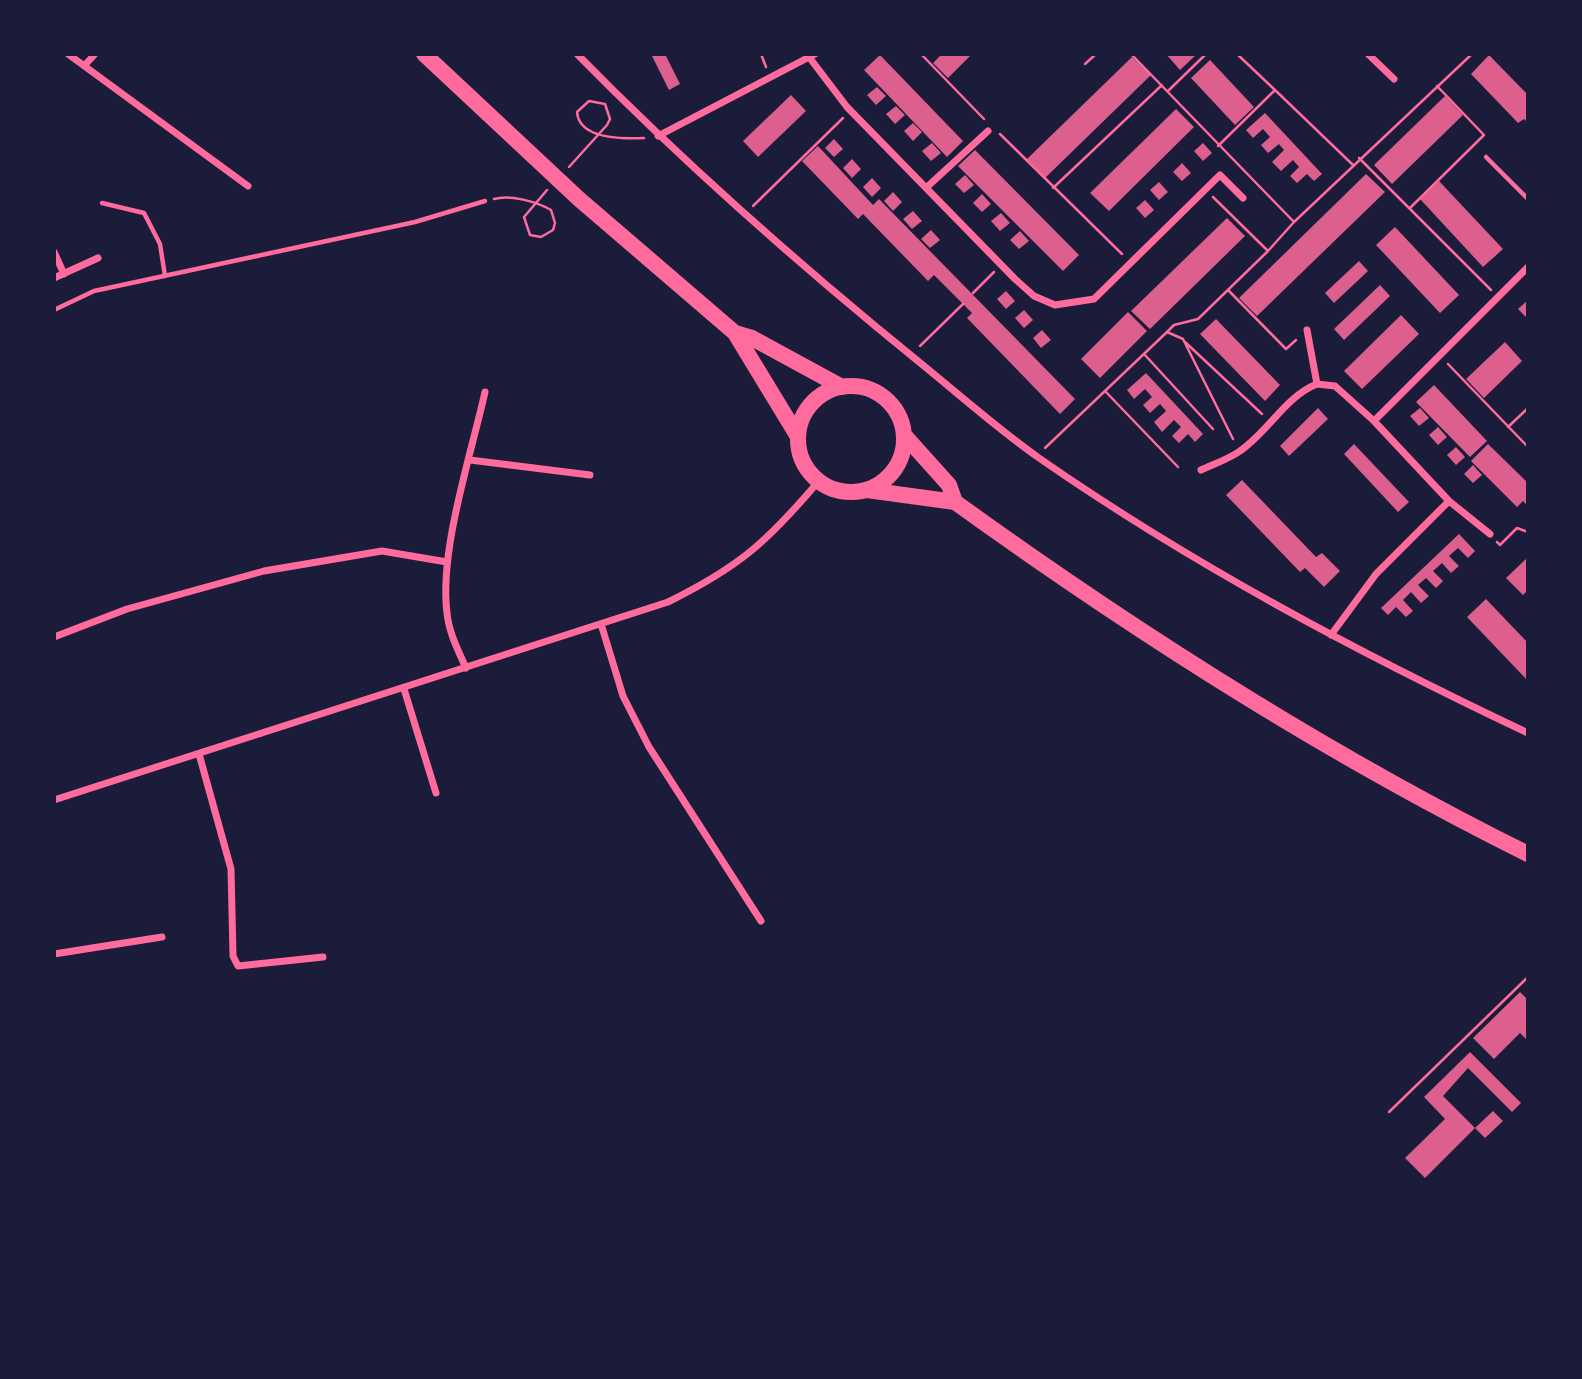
<!DOCTYPE html>
<html>
<head>
<meta charset="utf-8">
<style>
  body { margin:0 }
  #map { position:relative; width:1582px; height:1379px; overflow:hidden; background:#1b1b3a; font-family:Jost,sans-serif }
  canvas { display:block }
  .frame { position:absolute; inset:0; border:56px solid #1b1b3a; pointer-events:none }
</style>
</head>
<body>
<div id="map">
<canvas width="1582" height="1379"></canvas>
<div class="frame"></div>
</div>
<script>
const c = document.querySelector('canvas').getContext('2d');
c.lineJoin = 'round';
function fillPath(path, color) {
  c.fillStyle = color;
  c.fill(path, 'evenodd');
}
function stroke(path, color, width, dash) {
  c.strokeStyle = color;
  c.lineWidth = width;
  c.lineCap = dash ? 'butt' : 'round';
  c.setLineDash(dash || []);
  c.stroke(path);
}
const building = new Path2D(`
  M651 54H665L680 84 669 90Z
  M942 54H972L948 78 933 63Z
  M1166 54H1197L1180 70Z
  M880 55 963 141 947 157 864 70Z
  M1489 55 1528 95V123L1524 119 1518 123 1471 74Z
  M1132 57 1151 75 1045 178 1027 159Z
  M1210 60 1254 107 1235 125 1191 78Z
  M877 87 886 96 876 105 867 95Z
  M791 95 806 111 758 157 743 141Z
  M1445 96 1463 115 1392 184 1374 165Z
  M896 106 905 115 895 124 886 114Z
  M1176 109 1194 127 1109 211 1090 193Z
  M1265 113 1322 174 1314 181 1307 174 1297 183 1290 176 1299 167 1293 160 1281 171 1272 162 1284 150 1279 144 1268 153 1261 145 1270 137 1263 129 1253 138 1246 130Z
  M913 123 922 132 913 141 904 131Z
  M834 139 843 149 834 157 825 148Z
  M932 143 941 153 931 161 922 151Z
  M1203 143 1212 153 1203 161 1194 151Z
  M818 146 873 205 879 199 1075 399 1060 414 967 318 972 313 934 275 928 281 863 214 858 219 802 161Z
  M975 150 1079 255 1063 271 958 166Z
  M852 159 861 169 852 178 843 168Z
  M1182 163 1191 173 1182 181 1173 172Z
  M1366 174 1385 192 1257 316 1239 298Z
  M965 175 974 185 964 193 955 184Z
  M872 178 881 188 872 197 863 187Z
  M1439 181 1503 249 1483 267 1420 199Z
  M1159 182 1168 192 1159 200 1150 190Z
  M893 192 902 202 893 211 884 201Z
  M982 194 991 204 982 212 973 203Z
  M1145 200 1154 210 1145 218 1136 208Z
  M913 211 922 221 912 229 903 219Z
  M1001 213 1010 223 1000 231 991 221Z
  M1227 218 1245 236 1150 329 1131 311Z
  M1395 227 1459 295 1440 313 1376 245Z
  M931 230 940 240 930 248 921 239Z
  M1020 231 1029 241 1019 249 1010 240Z
  M1359 261 1368 271 1334 303 1325 293Z
  M1380 285 1390 296 1344 340 1334 329Z
  M1006 291 1015 301 1006 309 997 299Z
  M1528 300V319L1518 309Z
  M1024 310 1033 320 1024 328 1015 318Z
  M1128 312 1147 331 1100 378 1081 359Z
  M1401 315 1419 334 1362 389 1344 371Z
  M1216 319 1280 385 1265 401 1200 334Z
  M1042 330 1051 340 1041 348 1033 338Z
  M1505 342 1522 361 1484 398 1466 379Z
  M1146 373 1203 434 1195 442 1188 434 1179 443 1172 436 1181 427 1174 420 1162 432 1154 422 1166 411 1160 404 1150 413 1143 405 1152 397 1145 389 1134 399 1127 390Z
  M1434 385 1487 441 1470 457 1416 402Z
  M1318 408 1328 419 1289 456 1280 446Z
  M1420 408 1429 418 1419 426 1410 416Z
  M1438 427 1447 437 1438 445 1429 435Z
  M1354 444 1409 502 1398 512 1344 454Z
  M1488 444 1528 483V506L1523 501 1517 507 1471 461Z
  M1456 447 1465 457 1456 465 1447 455Z
  M1473 465 1482 475 1473 483 1464 474Z
  M1242 480 1316 557 1322 553 1340 571 1324 587 1305 568 1300 572 1226 495Z
  M1459 534 1475 551 1468 558 1458 548 1449 556 1459 566 1451 573 1442 563 1433 571 1443 581 1436 588 1426 578 1418 585 1429 596 1421 603 1411 592 1403 600 1413 611 1406 617 1396 607 1388 615 1381 608Z
  M1528 557V590L1523 595 1506 578Z
  M1486 599 1528 643V681L1467 617Z
  M1520 992 1528 1000V1041L1520 1033 1494 1059 1473 1038Z
  M1470 1052 1521 1103 1512 1112 1468 1068 1443 1096 1475 1128 1493 1111 1503 1121 1485 1138 1475 1128 1425 1178 1405 1158 1445 1119 1424 1097Z`);
const path = new Path2D(`
  M761 54 766 67
  M921 54 984 119
  M1131 54 1294 222 1472 54
  M1237 54 1275 90
  M1085 64 1096 54
  M1168 91 1206 54
  M1000 134 1122 254
  M1218 146 1275 90 1353 165
  M1359 158 1491 290
  M569 167 607 125 610 119 605 104 589 101 577 112C579 140 624 139 644 138
  M1053 188 1162 85
  M494 199C510 194 537 202 551 210L555 223 553 230 541 237 530 235 524 217 547 190
  M753 206 843 118
  M1410 208 1484 135 1437 86
  M1268 251 1294 222
  M1229 291 1286 349 1296 340
  M973 293 994 272
  M1167 332 1174 325 1198 319 1268 251 1213 197
  M1185 342 1262 414
  M920 346 963 304
  M1144 354 1213 429
  M1448 364 1528 447
  M1105 391 1178 467
  M1508 427 1528 408
  M1045 448 1167 332 1183 339 1233 439
  M1497 542 1500 545 1517 528 1528 532
  M1389 1112 1528 977`);
const service = new Path2D(`
  M1486 157 1528 199
  M102 203 144 213 160 244 165 276
  M54 310 94 291 415 222 485 201`);
const minor = new Path2D(`
  M68 54 248 186
  M577 54C686 165 803 268 924 366 962 397 999 430 1039 458 1193 565 1359 653 1528 733
  M1368 54 1394 79
  M809 57 847 107 1015 279 1034 296 1055 305 1094 299 1220 175 1243 198
  M84 66 95 54
  M658 136 815 54
  M927 187 988 131
  M54 252 64 274
  M54 278 98 258
  M1307 330 1317 384 1335 386 1374 421 1449 501 1490 534
  M1374 421 1528 267
  M470 460 590 475
  M1201 470C1214 464 1229 459 1240 451 1268 432 1286 396 1317 384
  M601 624 623 696 649 747 761 921
  M1331 635 1376 574 1449 501
  M54 637 127 609 264 571 382 551 447 562
  M466 668C458 650 449 633 447 613 439 551 471 455 485 392
  M404 689 436 793
  M199 754 231 869 233 956 238 966 323 957
  M54 800 668 602C739 567 767 542 818 482
  M54 954 162 937`);
const trunk = new Path2D(`
  M424 54 579 199 735 333 752 338 842 387
  M735 333 797 435
  M798 439a53 53 0 1 1 106 0a53 53 0 1 1-106 0Z
  M905 436 949 485 955 502C1138 634 1326 754 1528 854
  M867 490 955 502`);
fillPath(building, '#dd5f8e');
stroke(path, '#ff6b9d', 2.5);
stroke(service, '#ff6b9d', 4.5);
stroke(minor, '#ff6b9d', 7);
stroke(trunk, '#ff6b9d', 16);
</script>
</body>
</html>
